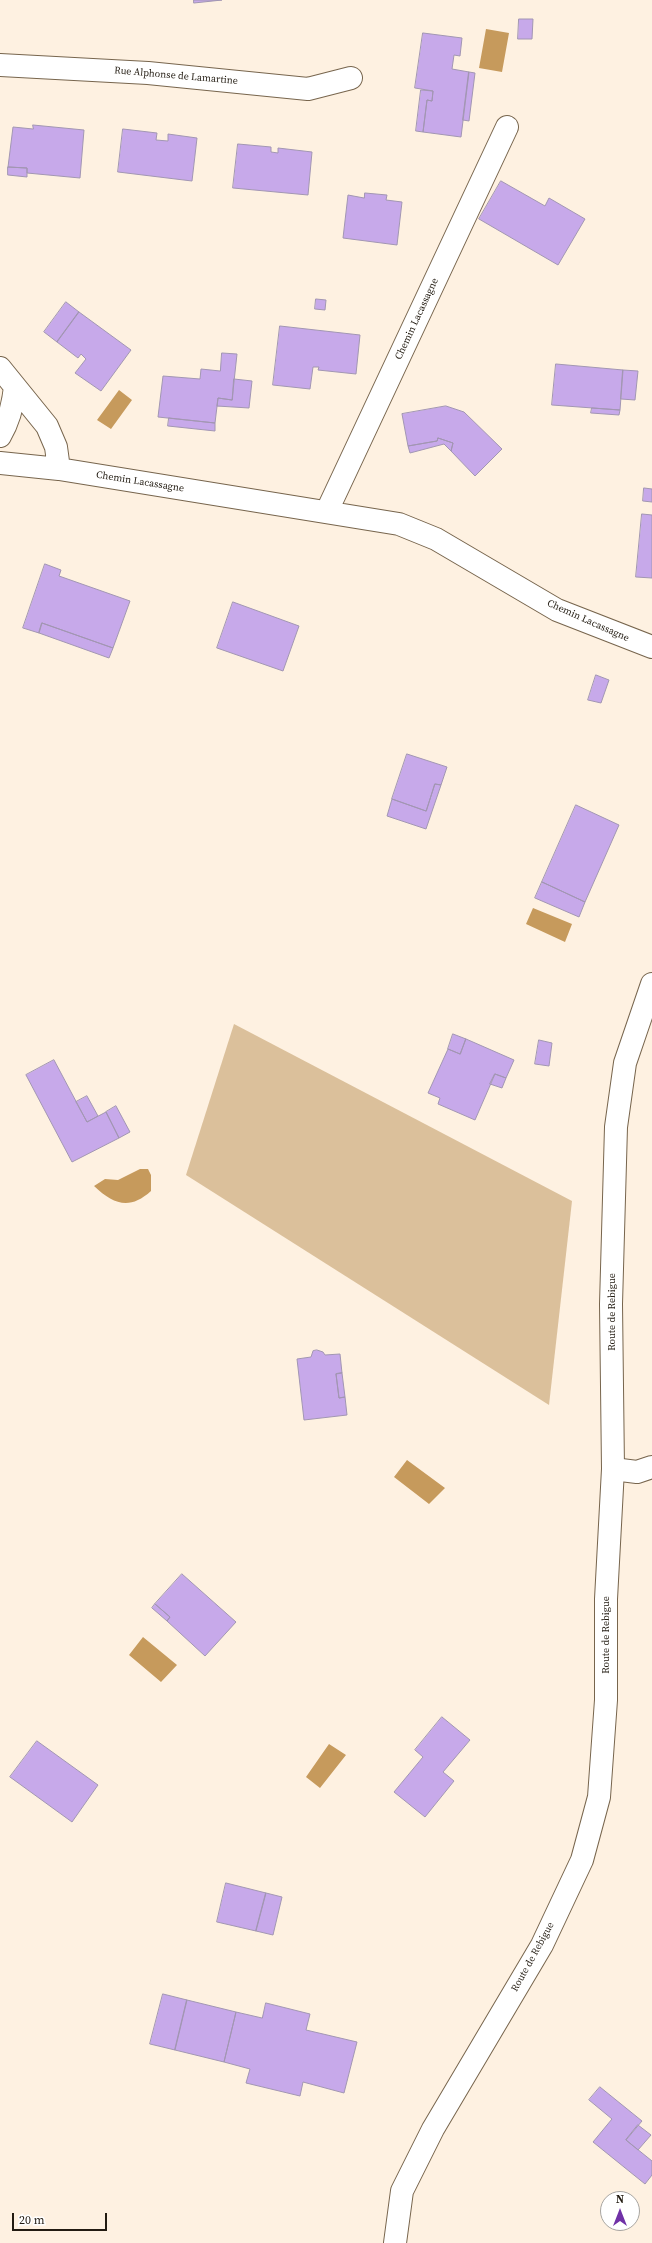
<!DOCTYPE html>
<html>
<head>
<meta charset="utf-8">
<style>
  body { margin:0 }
  #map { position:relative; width:652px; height:2243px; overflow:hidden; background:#fef1e1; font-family:"Source Serif 4",serif }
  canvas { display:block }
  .north { position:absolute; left:600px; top:2191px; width:40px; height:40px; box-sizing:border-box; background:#fff; border:1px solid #a7a4a0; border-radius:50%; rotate:0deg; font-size:11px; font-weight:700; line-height:16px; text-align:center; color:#221b11 }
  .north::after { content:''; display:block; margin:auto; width:14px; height:18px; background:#7031a7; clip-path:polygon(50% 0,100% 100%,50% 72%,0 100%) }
  .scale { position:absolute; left:12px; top:2213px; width:95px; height:18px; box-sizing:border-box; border:2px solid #221b11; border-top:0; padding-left:5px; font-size:12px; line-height:14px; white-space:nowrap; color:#221b11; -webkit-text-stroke:3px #fff; paint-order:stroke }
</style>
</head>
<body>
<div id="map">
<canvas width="652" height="2243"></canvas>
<div class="north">N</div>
<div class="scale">20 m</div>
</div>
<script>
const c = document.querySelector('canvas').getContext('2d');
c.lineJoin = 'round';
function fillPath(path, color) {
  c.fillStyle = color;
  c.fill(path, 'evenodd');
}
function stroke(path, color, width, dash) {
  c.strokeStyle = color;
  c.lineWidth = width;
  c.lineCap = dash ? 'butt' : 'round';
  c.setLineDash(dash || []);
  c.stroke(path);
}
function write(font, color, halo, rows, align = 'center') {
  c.font = font + ' "Source Serif 4",serif';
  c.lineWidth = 3.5;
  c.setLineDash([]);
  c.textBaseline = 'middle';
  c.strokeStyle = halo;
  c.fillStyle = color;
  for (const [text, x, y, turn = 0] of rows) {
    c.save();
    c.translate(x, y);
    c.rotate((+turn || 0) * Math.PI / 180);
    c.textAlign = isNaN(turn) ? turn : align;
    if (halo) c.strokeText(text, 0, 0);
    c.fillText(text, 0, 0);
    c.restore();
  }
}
const green = new Path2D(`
  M234 1024 572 1201 549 1405 186 1175Z`);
const water = new Path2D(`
  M486 29 509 33 502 72 479 68Z
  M119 390 132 400 111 429 97 420Z
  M533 908 572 924 565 942 526 924Z
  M140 1169H148L151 1175V1191C130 1210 114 1205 94 1186L105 1179 118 1180Z
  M407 1460 445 1488 429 1504 394 1477Z
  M143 1637 177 1665 161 1682 129 1655Z
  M329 1744 346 1755 320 1788 306 1777Z`);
const building = new Path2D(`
  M194 0H222L194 3Z
  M519 19H533L532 39H518Z
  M423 33 462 38 460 56 454 55 452 69 469 72 461 137 423 132 427 100 432 101 433 91 415 88Z
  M469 72 475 73 469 121 463 120Z
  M421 90 433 91 432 101 427 100 423 132 416 131Z
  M33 125 84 130 80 178 27 173V168L8 167 13 127 33 129Z
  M123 129 157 133 156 140 168 141V134L197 138 192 181 118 172Z
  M238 144 271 147V152L278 153V148L312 152 308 195 233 188Z
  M8 167 27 168V177L8 175Z
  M501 181 545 206 549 198 585 219 558 265 479 219Z
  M365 193 387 195 386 200 402 202 397 245 343 238 348 195 364 198Z
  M316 299 326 300 325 310 315 309Z
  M66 302 79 312 57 342 44 332Z
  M79 312 131 350 101 391 75 373 86 359 81 354 78 358 57 342Z
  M280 326 360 335 356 374 318 370 319 367H313L310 389 273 385Z
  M222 353 237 354 232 400 218 398 215 423 158 417 163 376 200 379 201 369 220 371Z
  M556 364 623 370 620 410 552 405Z
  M623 370 638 371 635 400 621 399Z
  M234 379 252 381 249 408 217 406 218 398 232 400Z
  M446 406 464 412 502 449 475 476 451 451 453 443 438 438 437 441 408 446 402 414Z
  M592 408 620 410 619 415 591 413Z
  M169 418 215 423V431L168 426Z
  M438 438 453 443 451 451 444 444 410 453 408 446 437 441Z
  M644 488 652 489V502L643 501Z
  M642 514 652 515V578L636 577Z
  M45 564 61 570 59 576 130 601 113 648 42 623 39 633 23 628Z
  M233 602 299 626 283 671 217 648Z
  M42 623 113 648 109 658 39 633Z
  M596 675 609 680 601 703 588 700Z
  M407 754 447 767 441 785 435 784 426 811 392 799Z
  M435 784 441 785 426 829 387 816 392 799 426 811Z
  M576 805 619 825 585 902 542 882Z
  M542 882 585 902 579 917 535 898Z
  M453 1034 466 1039 460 1054 448 1049Z
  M466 1039 514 1060 506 1078 495 1074 475 1120 438 1104 440 1098 428 1093 448 1049 460 1054Z
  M539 1040 552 1043 549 1066 535 1064Z
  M54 1060 87 1122 106 1112 119 1138 72 1162 26 1075Z
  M495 1074 506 1078 502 1088 490 1084Z
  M87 1096 98 1116 87 1122 76 1102Z
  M116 1106 130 1132 119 1138 106 1112Z
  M317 1350 323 1352 325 1355 340 1354 342 1373 336 1374 339 1398 345 1397 347 1415 304 1420 297 1359 311 1357 313 1351Z
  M342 1373 345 1397 339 1398 336 1374Z
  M182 1574 236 1622 205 1656 167 1621 170 1617 155 1604Z
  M155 1604 170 1617 167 1621 152 1608Z
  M442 1717 470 1740 443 1772 454 1781 425 1817 394 1792 423 1757 415 1750Z
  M37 1741 98 1785 72 1822 10 1777Z
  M226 1883 266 1893 256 1931 217 1922Z
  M266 1893 282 1897 273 1935 256 1931Z
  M163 1994 187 2000 175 2050 150 2044Z
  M187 2000 236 2012 224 2062 175 2050Z
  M266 2003 310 2014 306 2030 357 2042 344 2093 303 2082 300 2096 246 2083 250 2069 224 2062 236 2012 262 2018Z
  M600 2087 642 2121 626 2140 652 2161V2175L645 2184 593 2142 612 2119 589 2100Z
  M638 2125 651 2135 638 2150 626 2140Z`);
const street = new Path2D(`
  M0 65 148 73 308 89 351 78
  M0 368 47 426 56 447 59 469
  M0 436C9 421 13 405 15 387
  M0 463 59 469 399 524 436 539 557 610 652 647
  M327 511 507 127
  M613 1469 637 1472 652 1467`);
const secondary = new Path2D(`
  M395 2243 402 2191 433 2129 542 1945 582 1860 599 1797 606 1700V1599L613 1469 611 1304 616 1127 625 1063 652 984`);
const streetNames = [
  ["Rue Alphonse de Lamartine",176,76,5],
  ["Chemin Lacassagne",417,319,-65],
  ["Chemin Lacassagne",140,482,9],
  ["Chemin Lacassagne",588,621,24],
  ["Route de Rebigue",612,1312,-90],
  ["Route de Rebigue",606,1635,-90],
  ["Route de Rebigue",533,1957,-61]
];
fillPath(green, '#dbc09b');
fillPath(water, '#c69a5c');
fillPath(building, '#c7a9ea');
stroke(building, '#a296b2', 1);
stroke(street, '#77654d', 24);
stroke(secondary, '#77654d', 24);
stroke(street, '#fff', 22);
stroke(secondary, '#fff', 22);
write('10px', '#221b11', '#fff', streetNames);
</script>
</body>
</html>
